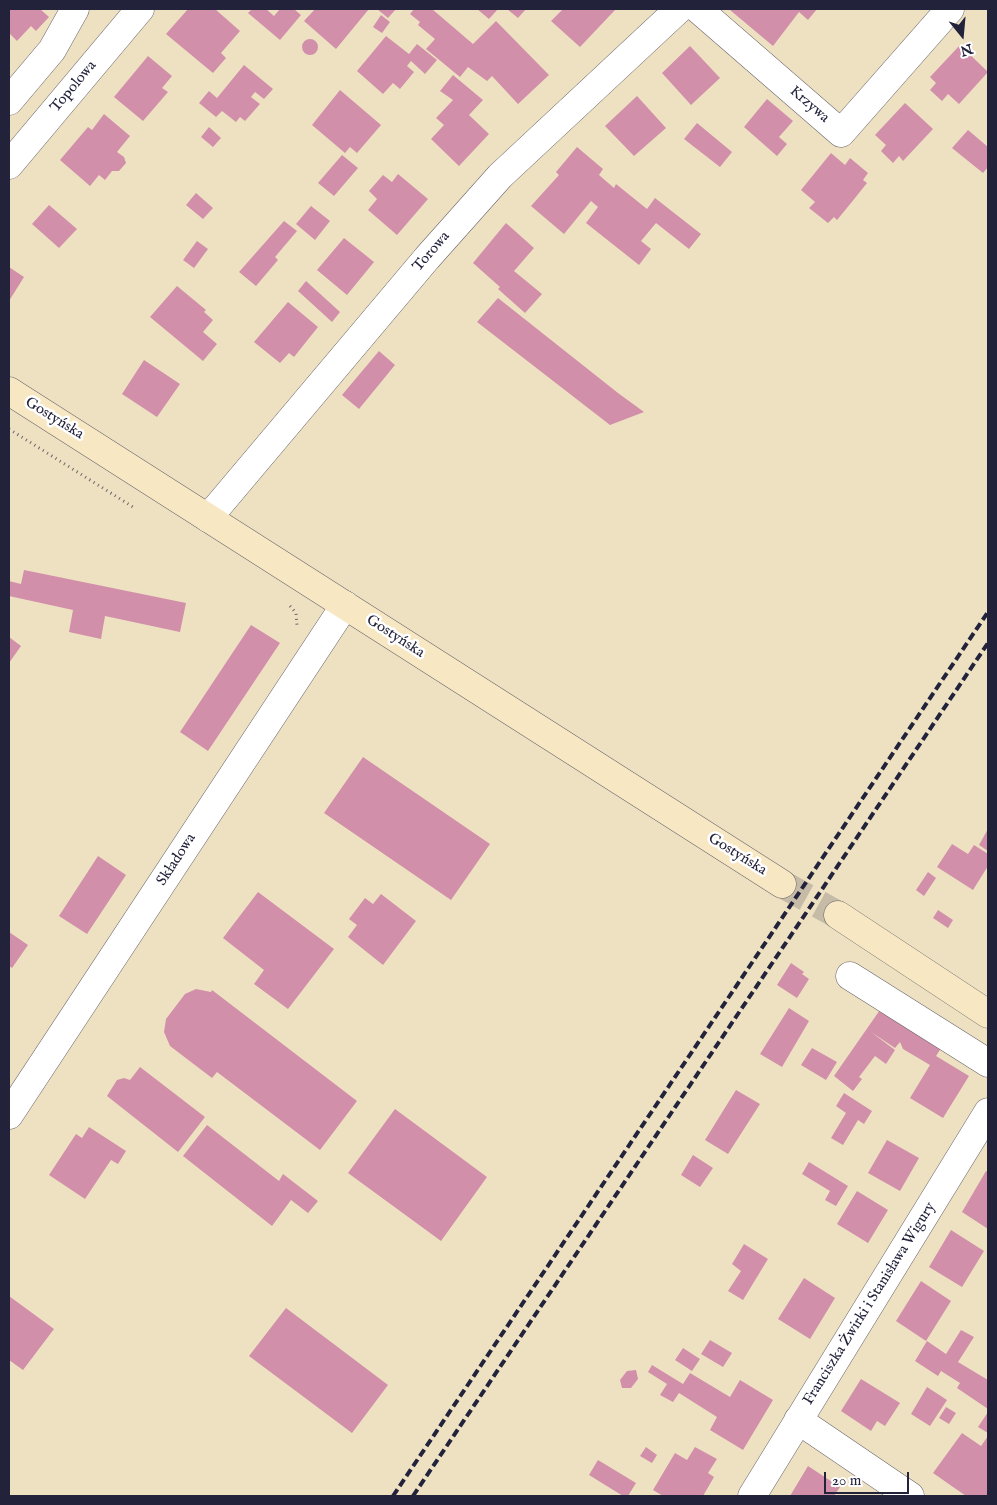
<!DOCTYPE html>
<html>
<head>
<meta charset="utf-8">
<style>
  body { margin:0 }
  #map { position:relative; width:997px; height:1505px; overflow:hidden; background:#eee1c2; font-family:"IM FELL English",serif }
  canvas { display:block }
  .frame { position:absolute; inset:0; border:10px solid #22223b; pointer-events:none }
  .north { position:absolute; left:937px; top:10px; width:50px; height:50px; -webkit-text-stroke:4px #fff; paint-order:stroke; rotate:163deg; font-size:14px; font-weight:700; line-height:20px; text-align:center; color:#22223b }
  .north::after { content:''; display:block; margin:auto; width:18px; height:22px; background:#22223b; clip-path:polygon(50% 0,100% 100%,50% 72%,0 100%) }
  .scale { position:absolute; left:824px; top:1472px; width:85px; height:22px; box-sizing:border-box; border:2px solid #22223b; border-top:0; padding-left:6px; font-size:15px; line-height:18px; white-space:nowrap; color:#22223b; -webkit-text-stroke:4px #fff; paint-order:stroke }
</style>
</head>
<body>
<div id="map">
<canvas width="997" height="1505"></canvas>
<div class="frame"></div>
<div class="north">N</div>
<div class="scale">20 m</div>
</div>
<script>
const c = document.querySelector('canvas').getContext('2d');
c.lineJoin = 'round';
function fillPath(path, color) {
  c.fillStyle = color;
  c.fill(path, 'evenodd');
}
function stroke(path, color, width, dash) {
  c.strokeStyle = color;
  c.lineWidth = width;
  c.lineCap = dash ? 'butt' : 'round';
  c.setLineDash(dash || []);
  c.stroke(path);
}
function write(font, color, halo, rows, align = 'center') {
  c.font = font + ' "IM FELL English",serif';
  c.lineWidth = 5;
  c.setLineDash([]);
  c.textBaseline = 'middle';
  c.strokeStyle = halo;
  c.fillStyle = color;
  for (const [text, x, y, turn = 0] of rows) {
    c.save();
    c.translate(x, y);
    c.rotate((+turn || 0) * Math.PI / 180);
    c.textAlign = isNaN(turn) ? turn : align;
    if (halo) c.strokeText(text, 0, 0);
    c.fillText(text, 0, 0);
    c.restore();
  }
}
const building = new Path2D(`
  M9 9H40L49 17 36 31 31 26 17 41 9 33Z
  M188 9H215L240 31 221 53 226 58 213 73 166 34Z
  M252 9H266L274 16 280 9H294L301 15 280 40 248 13Z
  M315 9H369L336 49 304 21Z
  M377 9H396L388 18Z
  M414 9H432L473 44 496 21 549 75 518 104 492 76 487 81 468 67 460 77 426 49 435 39 418 25 420 22 410 14Z
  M477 9H498L489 19Z
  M507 9H526L518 18Z
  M563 9H616L580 47 551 21Z
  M731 9H817L808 20 799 12 773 46 730 10Z
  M381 15 390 22 382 33 373 27Z
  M386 36 409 54 417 44 437 60 425 74 411 61 407 66 414 72 400 89 393 83 383 94 357 71Z
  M302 47a8 8 0 1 1 16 0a8 8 0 1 1-16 0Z
  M960 45 988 72 959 104 948 94 942 101 930 90 936 83 930 77Z
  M690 46 720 78 691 105 662 73Z
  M148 56 172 76 162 88 168 92 143 121 114 97Z
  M244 65 273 89 264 99 255 92 251 97 260 104 245 121 240 117 236 122 222 111 216 117 199 103 209 91 217 98Z
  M453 75 483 100 469 115 489 134 459 166 431 139 444 125 436 118 453 100 440 91Z
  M340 90 381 125 357 153 350 147 345 153 312 125Z
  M637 96 666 128 634 156 605 126Z
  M767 99 793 121 779 137 787 144 777 156 744 127Z
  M905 103 933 129 903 161 899 156 893 163 881 151 886 145 875 135Z
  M104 114 130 136 117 152 124 157 126 163 119 171H112L105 180 99 175 90 186 60 160 88 127 92 130Z
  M697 123 732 152 720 167 684 139Z
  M209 127 221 138 213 147 201 137Z
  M968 130 988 147V167L983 173 952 148Z
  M577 147 603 169 599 175 614 188 616 184 647 209 655 198 701 234 689 249 656 223 641 241 651 249 639 265 586 223 598 207 591 201 564 234 531 206 559 175 556 172Z
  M831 153 845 165 850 158 868 173 863 180 867 183 851 203 837 220 834 217 828 223 809 208 815 202 801 190Z
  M342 155 358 168 334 196 318 183Z
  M398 174 428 199 397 235 368 210 377 199 369 191 383 175 392 182Z
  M196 193 213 208 203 219 186 205Z
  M49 205 77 229 59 248 32 224Z
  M311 206 330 221 315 240 296 224Z
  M284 221 297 231 275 257 278 260 256 286 239 272Z
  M506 223 534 248 514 271 542 294 525 313 498 289 500 287 473 263Z
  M344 238 374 262 347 295 317 270Z
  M197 241 208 249 194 268 183 260Z
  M9 267 24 277 9 301Z
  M306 281 340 312 332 322 298 291Z
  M177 286 206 310 204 312 213 320 203 332 217 344 203 361 150 317Z
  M498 298 618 393 644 412 610 425 477 322Z
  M288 302 318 327 294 357 289 353 280 363 254 342Z
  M379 351 395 365 359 409 342 395Z
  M144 360 180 384 157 417 122 394Z
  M24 570 186 603 180 632 105 616 101 639 69 632 73 610 9 596V581L21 584Z
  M251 625 280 643 208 751 180 732Z
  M9 637 21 646 9 663Z
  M363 757 490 844 451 900 324 813Z
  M988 829V851L979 845Z
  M952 844 968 854 974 845 988 854V866L973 890 937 867Z
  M98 856 126 875 87 934 59 916Z
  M928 872 936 878 924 896 916 890Z
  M258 892 334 949 288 1009 254 984 264 970 223 938Z
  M381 894 416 921 383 965 348 937 357 925 349 919 365 898 373 904Z
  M938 910 953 920 948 928 933 918Z
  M9 932 28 945 12 968 9 966Z
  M791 963 804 972 802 974 809 979 797 998 777 985Z
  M196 989 211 992 212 990 357 1101 320 1150 217 1072 212 1078 170 1046 164 1032 166 1019 185 994Z
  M882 1007 943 1045 936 1056 969 1076 943 1118 910 1098 930 1065 903 1049 900 1042 895 1048 871 1032 895 1050 886 1064 875 1056 859 1077 862 1079 853 1091 834 1076Z
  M789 1008 809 1021 782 1067 760 1054Z
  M812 1048 837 1062 826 1080 801 1065Z
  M140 1067 205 1117 178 1152 107 1096 117 1080 124 1078 130 1080Z
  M736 1090 760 1104 728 1154 705 1140Z
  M844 1093 872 1111 864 1124 858 1120 843 1145 831 1138 846 1113 836 1106Z
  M395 1109 487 1177 441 1241 348 1173Z
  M207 1125 279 1181 283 1174 318 1201 308 1213 291 1200 272 1226 183 1156Z
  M89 1127 126 1151 118 1164 111 1160 85 1199 49 1175 76 1134 82 1138Z
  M887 1140 919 1158 900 1191 868 1173Z
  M693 1155 713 1168 700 1187 681 1175Z
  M809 1162 848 1186 836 1206 825 1200 830 1191 802 1174Z
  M986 1171 988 1172V1229L962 1212Z
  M857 1191 888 1210 868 1243 837 1224Z
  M951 1230 984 1251 962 1287 929 1267Z
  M744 1244 768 1259 743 1300 728 1291 741 1271 732 1264Z
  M804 1278 835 1298 810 1339 778 1319Z
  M921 1281 951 1301 926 1341 896 1321Z
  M9 1296 54 1329 23 1370 9 1360Z
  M286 1308 388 1385 352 1433 249 1356Z
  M961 1330 974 1337 958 1362 988 1380V1409L957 1388 960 1383 941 1371 938 1376 915 1361 927 1341 946 1354Z
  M710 1340 732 1353 723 1367 701 1354Z
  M683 1348 700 1359 692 1371 675 1360Z
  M652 1365 683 1384 690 1373 730 1397 740 1380 773 1400 743 1450 710 1430 717 1417 679 1393 673 1402 660 1395 667 1384 648 1372Z
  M636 1370 638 1379 631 1388H622L620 1380 627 1371Z
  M861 1379 900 1403 885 1426 877 1421 871 1431 841 1411Z
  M927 1387 947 1400 930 1426 911 1414Z
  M946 1407 956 1413 949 1424 939 1418Z
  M988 1412V1433L978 1427Z
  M962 1433 981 1446 988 1436V1496H966L933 1473Z
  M646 1447 657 1455 652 1463 640 1456Z
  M695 1447 717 1459 708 1473 714 1477 703 1496H663L653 1490 675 1453 687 1460Z
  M598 1460 636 1483 628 1496H623L589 1475Z
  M808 1466 840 1487 834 1496H790Z`);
const secondaryTunnel = new Path2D(`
  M782 884 838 915`);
const path = new Path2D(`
  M9 429 133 507
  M290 606 296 613 297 625`);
const street = new Path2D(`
  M698 9 841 133 950 9
  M9 101 52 50 75 9
  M9 165 140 9
  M208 518 427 258 500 176 679 9
  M850 976 988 1063
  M9 1115 345 605
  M798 1420 910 1496
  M752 1496 988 1112`);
const secondary = new Path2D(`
  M9 391 782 884
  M838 915 988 1014`);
const rail = new Path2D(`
  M393 1496 988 612
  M413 1496 988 643`);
const streetNames = [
  ["Topolowa",74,87,-50],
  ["Krzywa",809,105,41],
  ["Torowa",432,252,-49],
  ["Gostyńska",54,419,32],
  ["Gostyńska",395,637,33],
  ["Gostyńska",737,855,32],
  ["Składowa",177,860,-57],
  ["Franciszka Żwirki i Stanisława Wigury",870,1304,-58]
];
fillPath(building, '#d18faa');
stroke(secondaryTunnel, '#c5bba7', 28, [28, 14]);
stroke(street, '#69656a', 29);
stroke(secondary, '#69656a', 29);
stroke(path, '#69656a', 3, [1, 4]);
stroke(street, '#fff', 28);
stroke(secondary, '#f7e8c3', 28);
stroke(rail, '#22223b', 4, [8, 4]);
write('15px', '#22223b', '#fff', streetNames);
</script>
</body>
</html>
